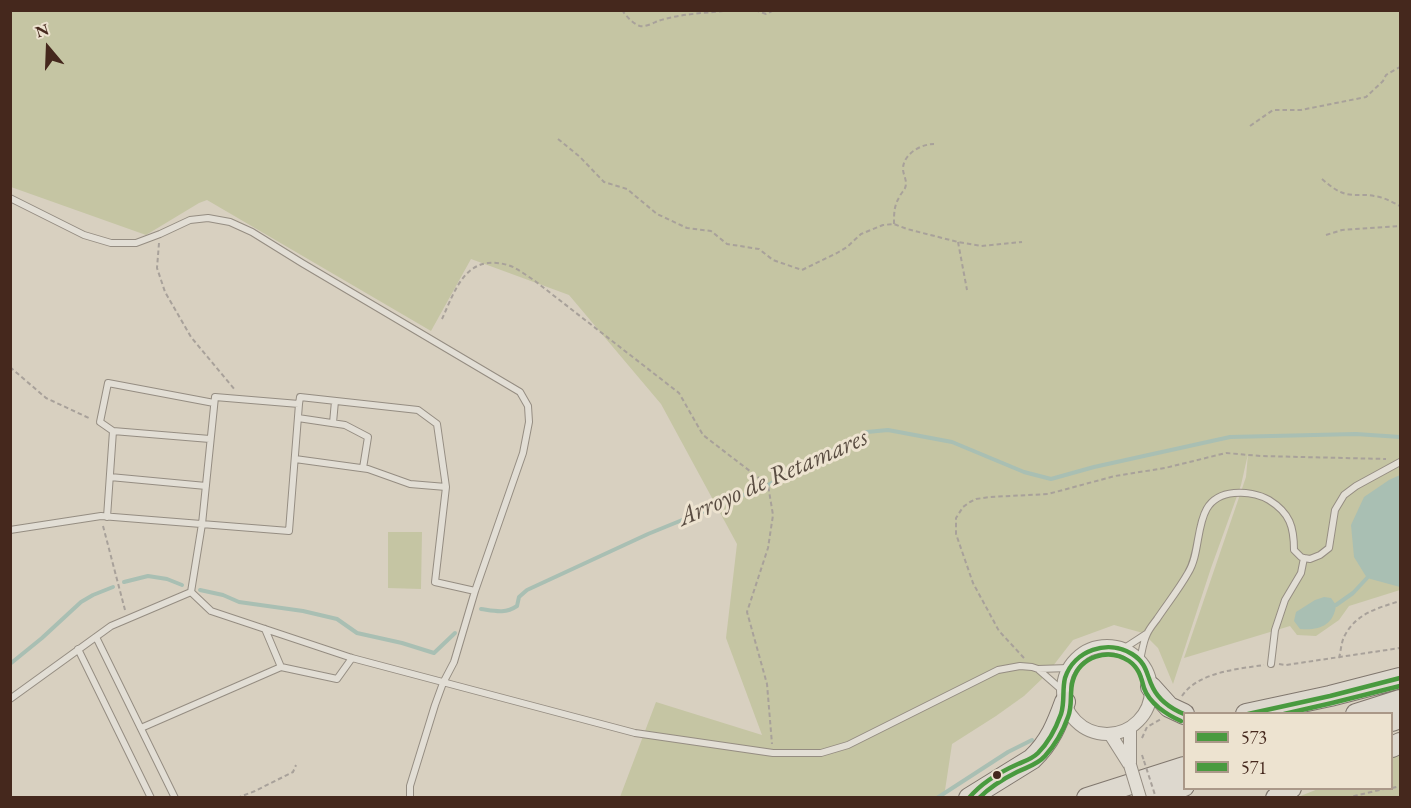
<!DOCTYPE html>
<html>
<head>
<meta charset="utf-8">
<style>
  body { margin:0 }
  #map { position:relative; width:1411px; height:808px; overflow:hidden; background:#d8d0c0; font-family:"EB Garamond",serif }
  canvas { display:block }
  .frame { position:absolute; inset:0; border:12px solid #45281d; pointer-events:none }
  .legend { position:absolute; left:1183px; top:712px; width:210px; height:78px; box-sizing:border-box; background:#ede3d0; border:2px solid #aa9888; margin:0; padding:8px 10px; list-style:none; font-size:18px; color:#45281d }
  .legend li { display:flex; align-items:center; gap:12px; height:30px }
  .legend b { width:30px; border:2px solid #aa9888 }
  .north { position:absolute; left:18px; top:18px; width:60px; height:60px; -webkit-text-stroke:4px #ede3d0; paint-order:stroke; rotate:341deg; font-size:16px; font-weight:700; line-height:24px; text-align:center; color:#45281d }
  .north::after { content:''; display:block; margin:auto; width:21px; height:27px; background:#45281d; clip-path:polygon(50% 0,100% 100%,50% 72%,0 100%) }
</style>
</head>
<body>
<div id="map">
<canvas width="1411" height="808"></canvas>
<div class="frame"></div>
<ul class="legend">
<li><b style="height:8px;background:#499a3f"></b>573</li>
<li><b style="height:8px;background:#499a3f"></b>571</li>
</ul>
<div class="north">N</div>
</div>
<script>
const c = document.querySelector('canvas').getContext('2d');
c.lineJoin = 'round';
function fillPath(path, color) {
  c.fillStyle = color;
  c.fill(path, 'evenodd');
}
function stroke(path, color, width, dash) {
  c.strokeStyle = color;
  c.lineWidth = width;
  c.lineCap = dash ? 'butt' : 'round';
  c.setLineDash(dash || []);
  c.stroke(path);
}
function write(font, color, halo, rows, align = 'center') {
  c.font = font + ' "EB Garamond",serif';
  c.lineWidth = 6;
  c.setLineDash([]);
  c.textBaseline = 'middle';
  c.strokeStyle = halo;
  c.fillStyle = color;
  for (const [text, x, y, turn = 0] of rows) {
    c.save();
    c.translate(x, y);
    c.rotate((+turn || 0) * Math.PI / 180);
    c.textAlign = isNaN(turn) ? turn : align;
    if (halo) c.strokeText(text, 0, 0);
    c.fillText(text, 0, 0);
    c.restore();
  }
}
const green = new Path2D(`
  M11 11H1400V590L1349 606 1339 620 1316 636 1297 635 1290 626 1184 658 1246 477 1248 454 1241 485 1211 568 1173 684 1158 648 1143 633 1114 625 1073 640 1046 675 1024 696 996 716 952 744 944 797H620L656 702 762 735 726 638 737 544 661 404 569 295 471 259 431 331 207 200 199 203 146 235 11 187Z
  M388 532H422L421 589 388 588Z
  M1400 755V797H1298L1318 789 1392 788V758Z`);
const water = new Path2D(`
  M1400 475V587L1367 578 1354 557 1351 525 1364 497 1389 480Z
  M1324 597 1331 598 1336 605C1334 625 1319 631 1300 629L1294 621 1296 612 1315 600Z`);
const stream = new Path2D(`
  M124 582 148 576 167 579 182 585
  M200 590 223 595 239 602 303 611 337 619 357 633 402 643 434 653 455 633
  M1336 605 1353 593 1367 578
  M481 609C495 611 505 614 517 606L519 597 527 590 648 534 768 485 867 432 888 430 952 442 1024 472 1051 479 1094 467 1230 437 1356 434 1400 437
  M10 664 42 638 81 602 93 595 113 587
  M937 798 1008 752 1032 740`);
const path = new Path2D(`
  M622 10C626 16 633 24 640 26 646 27 653 23 658 21 682 13 709 13 734 10
  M755 10 766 14 774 10
  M1250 126 1273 110H1301L1366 97 1383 81 1386 75 1400 67
  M558 139 580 157 604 182 627 189 657 214 687 228 711 231 727 244 759 249 773 260 802 270 837 253 847 247 861 234 883 225 894 224 907 229 958 242 981 246 1022 242
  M1322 179C1329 185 1336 191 1346 194 1355 196 1365 194 1374 196 1384 197 1392 202 1400 206
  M894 224C894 213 894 205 900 196 901 193 904 191 905 188 908 181 903 175 903 169 903 154 921 144 934 144
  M1326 235 1342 230 1400 226
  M958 242 967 290
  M159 243 157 268 165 292 191 337 235 390
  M442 319C452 298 461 266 488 263 497 262 507 264 515 268 522 272 529 277 535 281L679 393 703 435 768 485 773 515 768 548 747 612 767 684 772 744
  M10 367 46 398 91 419
  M103 526 125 610
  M1024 658 999 631 973 583 956 534V518L963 507 970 502 976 499 990 497 1048 494 1115 476 1165 468 1226 453 1261 456 1386 459
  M1339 658C1341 651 1341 642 1345 635 1357 613 1378 608 1400 601
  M1279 664 1286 665 1400 648
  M1182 696C1198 672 1238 669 1264 665
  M1142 738 1147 727 1161 719
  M1142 755 1144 761
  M1392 788 1400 786
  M237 798 255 791 293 772 296 765
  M1346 798 1388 788`);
const service = new Path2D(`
  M10 198 84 235 111 243H136L160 234 190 220 208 218 230 222 252 232 302 263 520 392 528 406 529 422 523 453 475 591 454 662 443 683 435 705 410 786V798
  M298 418 345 425 368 437 363 468
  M333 423 335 401
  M210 439 113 431 100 422 108 383 214 403
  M295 459 368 469 410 484 446 487 437 424 418 410 300 397 299 404
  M110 477 206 486
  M446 487 435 582 475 591
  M107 517 113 431
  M10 530 101 516 289 531 299 404 215 397 202 524 191 592 111 626 10 699
  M191 592 211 611 352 658 635 733 773 753H821L848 745 998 670 1020 666 1032 667 1038 669 1069 668
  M265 629 281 667
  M96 637 175 798
  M78 649 151 798
  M1123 649 1146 634
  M1140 660C1142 652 1143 642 1147 634 1149 629 1154 623 1157 619 1167 604 1179 589 1188 573 1205 546 1190 497 1234 493 1245 492 1259 494 1269 500 1290 513 1294 527 1294 550L1301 557 1304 558 1310 559 1320 555 1329 548 1335 510 1344 495 1356 486 1400 462
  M1271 664 1275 630 1285 600 1301 573 1304 558
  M1039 670 1063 691
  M141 728 281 667 337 679 352 658`);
const minor = new Path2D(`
  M1063 690a44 44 0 1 1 88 0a44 44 0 1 1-88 0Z
  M1110 734 1129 764
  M1130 765V728`);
const trunk = new Path2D(`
  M1151 687 1169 707 1184 714
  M1246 714 1330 696 1400 678
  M1356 714 1400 700
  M1392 721 1400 718
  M1392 747 1400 743
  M969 798 1032 759C1050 742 1057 724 1065 702
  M1087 798 1184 767
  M1149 798 1184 786
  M1276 798 1291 788`);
const pathBridge = new Path2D(`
  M1144 761 1156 798`);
const minorBridge = new Path2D(`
  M1130 765 1140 798`);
const bus1 = new Path2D(`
  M1248 714 1330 696 1400 678
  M969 798C982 782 1000 772 1018 764 1025 761 1032 759 1038 753 1048 743 1056 728 1061 714 1065 702 1062 690 1065 678 1074 650 1108 639 1132 654 1148 664 1146 675 1153 688 1159 700 1172 709 1184 714`);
const bus2 = new Path2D(`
  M1284 714 1332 703 1400 686
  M979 798C990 787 1003 779 1017 772 1027 767 1037 765 1045 756 1055 745 1063 731 1068 717 1073 705 1069 692 1073 680 1080 657 1108 647 1129 661 1139 668 1141 677 1144 688 1149 703 1167 715 1181 721`);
const markers = [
  [997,775,5,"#45281d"]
];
const waterNames = [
  ["Arroyo de Retamares",773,478,-24]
];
fillPath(green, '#c5c5a3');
fillPath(water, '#a9bfb3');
stroke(stream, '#a9bfb3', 4);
stroke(service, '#958d82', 8);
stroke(minor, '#958d82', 14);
stroke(trunk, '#80776e', 22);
stroke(path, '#a8a19a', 2, [4.5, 3]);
stroke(service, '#e2ded5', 6);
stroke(minor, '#e2ded5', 12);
stroke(trunk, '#ddd8ce', 20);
stroke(minorBridge, '#958d82', 14, []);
stroke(pathBridge, '#a8a19a', 2, [4.5, 3]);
stroke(minorBridge, '#e2ded5', 12);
stroke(bus1, '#499a3f', 4.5);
stroke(bus2, '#499a3f', 4.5);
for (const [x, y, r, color] of markers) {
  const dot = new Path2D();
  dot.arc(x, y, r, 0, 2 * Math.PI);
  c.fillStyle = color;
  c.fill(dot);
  stroke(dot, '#ede3d0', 2);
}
write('italic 26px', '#594c41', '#ede3d0', waterNames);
</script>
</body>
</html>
